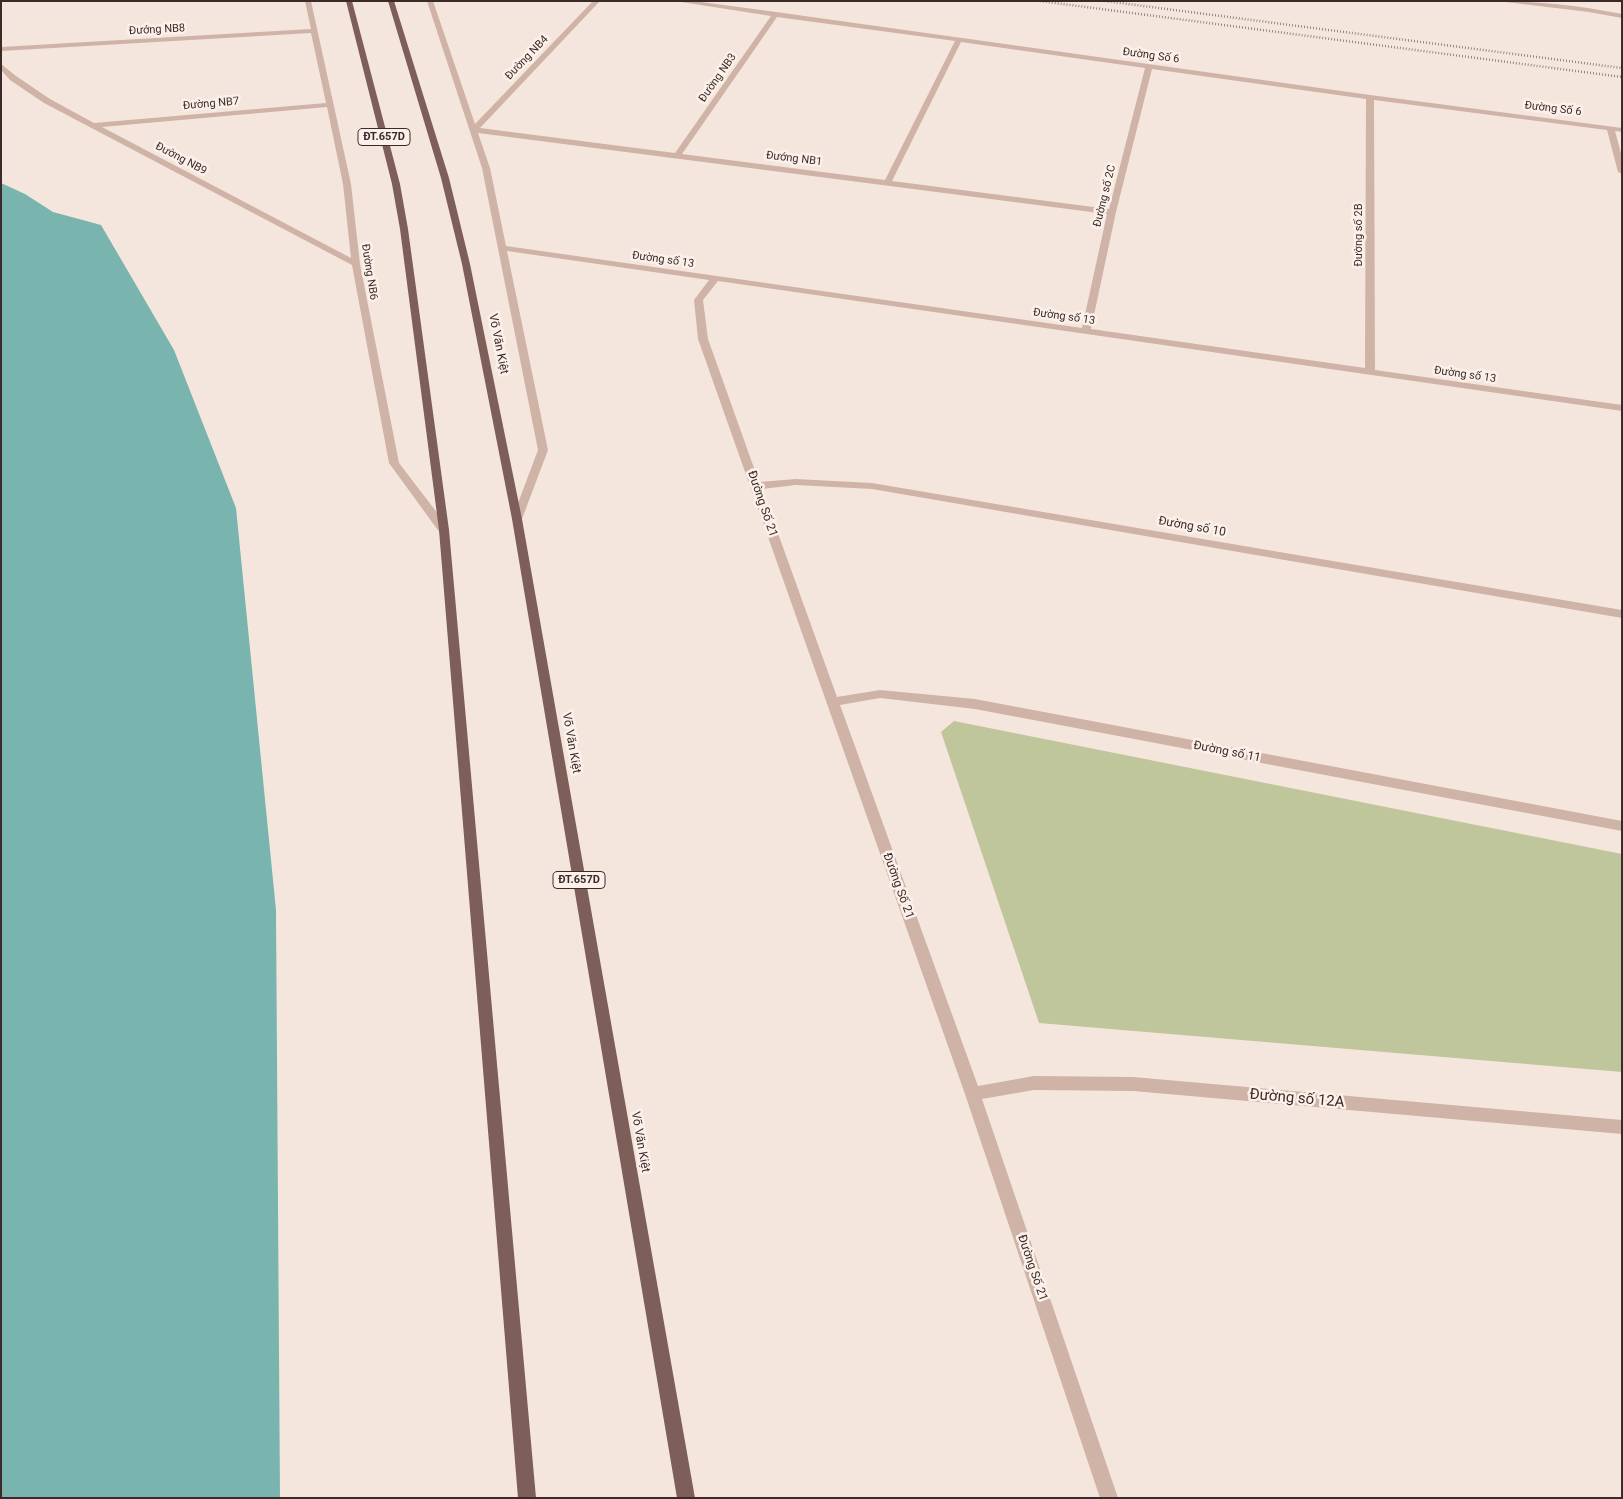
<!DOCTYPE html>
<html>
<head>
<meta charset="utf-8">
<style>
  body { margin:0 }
  #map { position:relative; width:1623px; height:1499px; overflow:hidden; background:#f5e6dd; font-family:Roboto,sans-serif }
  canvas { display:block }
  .frame { position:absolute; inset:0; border:2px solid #3b2b28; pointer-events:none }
</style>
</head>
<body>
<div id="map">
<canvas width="1623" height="1499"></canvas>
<div class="frame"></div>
</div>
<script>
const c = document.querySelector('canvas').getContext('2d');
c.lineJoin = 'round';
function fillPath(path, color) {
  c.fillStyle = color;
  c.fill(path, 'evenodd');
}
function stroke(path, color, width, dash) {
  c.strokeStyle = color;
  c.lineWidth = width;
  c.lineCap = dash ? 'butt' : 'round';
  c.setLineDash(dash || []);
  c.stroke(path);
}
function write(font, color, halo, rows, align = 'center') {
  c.font = font + ' Roboto,sans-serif';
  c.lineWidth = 5;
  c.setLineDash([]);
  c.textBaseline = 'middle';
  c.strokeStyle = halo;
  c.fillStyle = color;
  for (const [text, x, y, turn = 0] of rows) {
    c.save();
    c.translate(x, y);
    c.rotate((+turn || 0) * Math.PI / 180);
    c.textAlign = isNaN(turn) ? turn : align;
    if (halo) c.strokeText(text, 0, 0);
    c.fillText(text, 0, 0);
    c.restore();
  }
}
const green = new Path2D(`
  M954 721 1622 854V1072L1039 1023 941 732Z`);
const water = new Path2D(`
  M1 183 25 194 53 212 101 225 174 350 236 508 276 910 280 1498H1Z`);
const minor = new Path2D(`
  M305 1H311L351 184 360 264 399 463 448 527 449 530 444 534 440 533 389 463 352 265 44 103 10 80 1 70V64L16 76 50 99 94 123 326 103 311 33 1 51V47L311 29ZM327 107 343 184 351 258 102 127Z
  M427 1H433L475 124 593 1H600L480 128 675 153 771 16 675 1H694L776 12 1370 95 1622 128V132L1615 131 1622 157V174L1618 172 1607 130 1374 100 1375 370 1622 405V411L718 281 703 300 708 339 759 482 796 479 872 483 1622 610V618L872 489 796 485 762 489 837 697 880 690 975 699 1622 821V831L975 709 880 698 840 705 978 1086 1034 1076 1133 1077 1622 1120V1134L1133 1091 1034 1090 982 1099 1118 1498H1100L965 1094 698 339 694 300 709 280 507 251 548 450 522 519 517 523 512 519 538 450 482 168ZM777 17 955 41 885 180 682 154ZM961 42 1145 68 1109 209 892 181ZM1152 69 1366 99 1365 368 1091 329 1116 212ZM478 133 1107 214 1082 328 506 246 490 168Z
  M1497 1C1539 1 1581 6 1622 14V18L1589 12Z`);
const primary = new Path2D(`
  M346 1H352L400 184 408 229 449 530 536 1498H518L439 530 400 229 392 184Z
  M388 1H394L449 178 470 264 522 519 695 1498H677L512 519 462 264 441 178Z`);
const rail = new Path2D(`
  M1040 1 1622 77
  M1105 1 1622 68`);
const farStreetnames = [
  ["Đướng NB8",157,30,-3],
  ["Đường Số 6",1151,56,8],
  ["Đường NB4",527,58,-46],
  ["Đường NB3",718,78,-55],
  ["Đường NB7",211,104,-5],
  ["Đường Số 6",1553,109,7],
  ["Đường NB9",181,159,28],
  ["Đướng NB1",794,159,7],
  ["Đường số 2C",1105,196,-76],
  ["Đường số 2B",1359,235,-90],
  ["Đường số 13",663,260,8],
  ["Đường NB6",369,272,81],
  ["Đường số 13",1064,317,8],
  ["Đường số 13",1465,375,8]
];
const shields = [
  [384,137,52],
  [579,880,52]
];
const shieldNames = [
  ["ĐT.657D",384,137],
  ["ĐT.657D",579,880]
];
const streetNames = [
  ["Võ Văn Kiệt",498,344,79],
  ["Đường Số 21",762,504,71],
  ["Đường số 10",1192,527,10],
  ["Võ Văn Kiệt",571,743,80],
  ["Đường số 11",1227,752,11],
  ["Đường Số 21",898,886,70],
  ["Võ Văn Kiệt",640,1142,80],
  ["Đường Số 21",1032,1268,71]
];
const nearStreetnames = [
  ["Đường số 12A",1297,1099,5]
];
fillPath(green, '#bfc69b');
fillPath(water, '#79b5ae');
fillPath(minor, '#cfb3a7');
fillPath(primary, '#7e5e58');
stroke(rail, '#3b2b28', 2.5, [0.5, 2.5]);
write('11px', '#3b2b28', '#fcf1ea', farStreetnames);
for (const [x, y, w] of shields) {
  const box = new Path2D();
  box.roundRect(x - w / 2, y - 8.5, w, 17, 4);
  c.fillStyle = '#fcf1ea';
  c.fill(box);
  stroke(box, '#3b2b28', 1);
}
write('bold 11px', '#3b2b28', null, shieldNames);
write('12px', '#3b2b28', '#fcf1ea', streetNames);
write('15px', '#3b2b28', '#fcf1ea', nearStreetnames);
</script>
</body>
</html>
